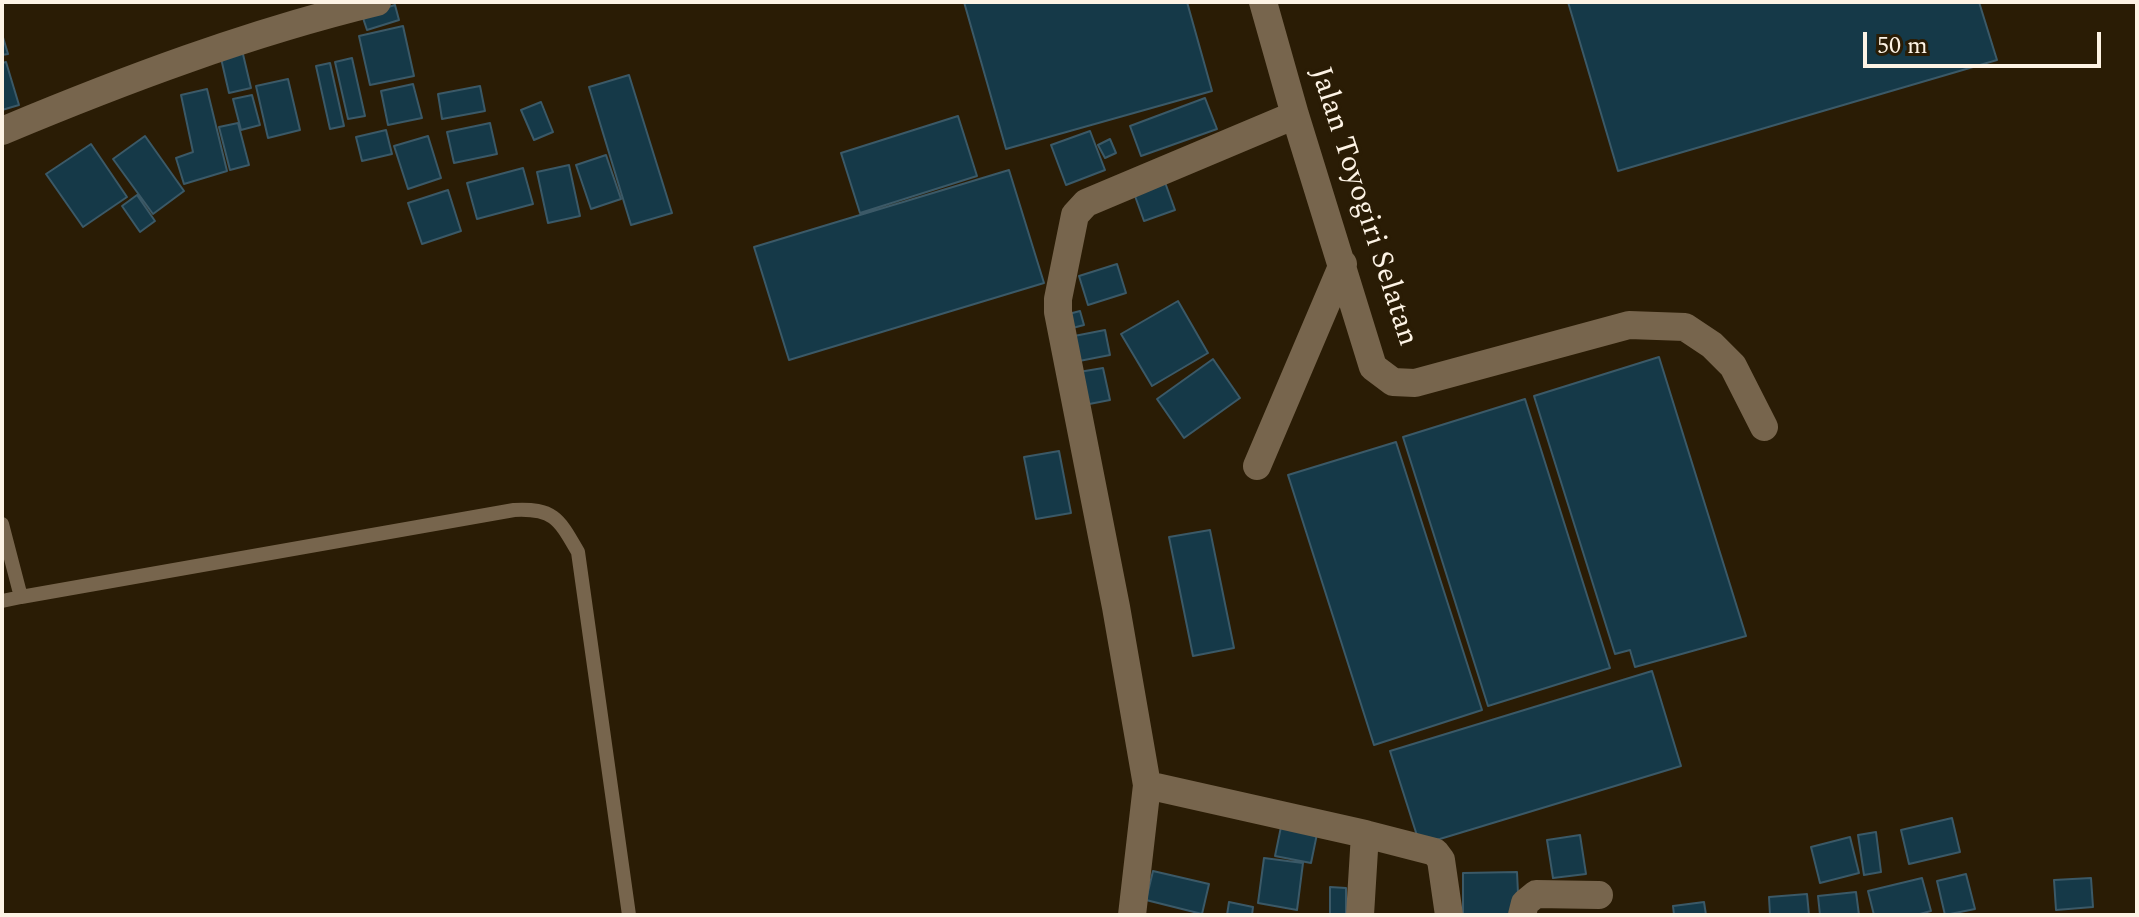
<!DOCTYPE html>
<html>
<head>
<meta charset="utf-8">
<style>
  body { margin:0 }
  #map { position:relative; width:2139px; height:917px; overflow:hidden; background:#2a1c05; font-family:Spectral,serif }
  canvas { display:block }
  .frame { position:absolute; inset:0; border:4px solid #fdf3e5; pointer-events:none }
  .scale { position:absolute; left:1863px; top:32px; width:238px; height:36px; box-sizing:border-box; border:4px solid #fdf3e5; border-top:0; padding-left:10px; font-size:24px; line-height:28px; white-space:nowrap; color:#fdf3e5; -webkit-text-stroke:6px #2a1c05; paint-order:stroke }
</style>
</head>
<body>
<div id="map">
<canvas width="2139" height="917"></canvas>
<div class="frame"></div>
<div class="scale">50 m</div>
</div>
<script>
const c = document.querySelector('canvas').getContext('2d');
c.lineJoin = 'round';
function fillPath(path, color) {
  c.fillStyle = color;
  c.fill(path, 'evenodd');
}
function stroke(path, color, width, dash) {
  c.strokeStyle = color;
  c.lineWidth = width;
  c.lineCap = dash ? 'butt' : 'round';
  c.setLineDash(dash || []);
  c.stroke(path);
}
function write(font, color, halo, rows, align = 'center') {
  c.font = font + ' Spectral,serif';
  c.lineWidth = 7;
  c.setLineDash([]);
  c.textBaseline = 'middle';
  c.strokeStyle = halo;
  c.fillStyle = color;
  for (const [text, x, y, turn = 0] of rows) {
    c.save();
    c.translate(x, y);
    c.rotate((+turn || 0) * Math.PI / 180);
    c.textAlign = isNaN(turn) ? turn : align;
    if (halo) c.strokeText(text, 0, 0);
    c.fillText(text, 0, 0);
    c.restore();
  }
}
const building = new Path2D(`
  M964 2H1187L1212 91 1006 149Z
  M1568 2H1979L1997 60 1618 171Z
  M395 5 399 20 367 30 362 15Z
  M403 26 414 76 370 85 359 36Z
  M2 34 8 54 2 55Z
  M242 50 251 88 229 93 220 54Z
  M352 58 365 116 348 119 335 62Z
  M6 62 19 105 2 110V63Z
  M330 63 344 126 330 129 316 66Z
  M629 75 672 213 631 225 589 87Z
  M288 79 300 130 268 138 256 86Z
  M413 84 422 118 388 125 381 91Z
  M480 86 485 111 442 119 438 94Z
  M207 89 227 171 184 184 176 158 193 152 181 95Z
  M252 95 260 125 241 130 233 99Z
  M1205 98 1217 129 1141 156 1130 126Z
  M541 102 553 132 534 140 521 110Z
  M958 116 977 176 860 213 841 153Z
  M238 123 249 165 230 170 219 127Z
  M490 123 497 154 454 163 447 132Z
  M386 130 392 154 362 161 356 137Z
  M1090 131 1105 170 1066 185 1051 145Z
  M145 136 184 191 153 214 113 159Z
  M428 136 441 178 408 189 394 146Z
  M1110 139 1116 153 1105 158 1098 145Z
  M91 144 127 197 83 227 46 174Z
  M606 155 621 199 591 209 576 165Z
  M569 165 580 216 548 223 537 172Z
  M523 168 533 204 477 219 467 183Z
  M1009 170 1044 283 789 360 754 247Z
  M1162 174 1175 210 1144 221 1131 185Z
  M448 190 461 231 422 244 408 203Z
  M137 195 155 221 140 232 122 206Z
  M1117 264 1126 293 1088 305 1079 276Z
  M1178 301 1208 353 1152 386 1121 334Z
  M1080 311 1084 325 1065 330 1061 316Z
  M1105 330 1110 355 1074 362 1069 337Z
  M1659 357 1746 636 1635 667 1630 650 1615 654 1534 396Z
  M1213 359 1240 398 1184 438 1157 399Z
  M1103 368 1110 400 1079 406 1073 373Z
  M1525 399 1610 668 1488 706 1403 437Z
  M1396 442 1482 710 1374 745 1288 475Z
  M1059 451 1071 513 1036 519 1024 457Z
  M1210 530 1234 648 1193 656 1169 537Z
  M1652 671 1681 766 1420 845 1390 751Z
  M1952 818 1960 852 1909 864 1901 830Z
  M1282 822 1318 829 1311 863 1275 856Z
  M1876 832 1881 872 1864 875 1858 835Z
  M1580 835 1586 874 1553 878 1547 840Z
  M1850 837 1859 873 1820 883 1811 847Z
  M1264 858 1303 863 1297 910 1258 903Z
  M1153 871 1209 884 1202 914 1146 900Z
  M1517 872 1519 915H1463V873Z
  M1966 874 1975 909 1945 915 1937 881Z
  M1922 878 1931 911 1916 915H1874L1868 891Z
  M2091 878 2093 907 2056 910 2054 880Z
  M1330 887 1346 888V915H1330Z
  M1856 892 1859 915H1820L1818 896Z
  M1807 894 1809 915H1770L1769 897Z
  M1229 902 1253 907 1252 915H1227Z
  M1704 902 1706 915H1674L1673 906Z`);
const lane = new Path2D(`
  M2 524 21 597 514 510C554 508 559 519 578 552L629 915
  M2 601 21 597`);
const street = new Path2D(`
  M1263 2 1295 115 1373 367 1393 382 1415 383 1629 325 1685 327 1712 345 1733 366 1764 427
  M2 131C124 80 249 33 377 2
  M1257 466 1343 264
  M1147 785 1365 834
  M1132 915 1147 785 1116 607 1058 312V299L1075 215 1086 203 1295 115
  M1360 915 1365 834 1435 852 1441 860 1449 915
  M1522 915 1525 903 1536 894 1599 895`);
const streetNames = [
  ["Jalan Toyogiri Selatan",1362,207,72]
];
fillPath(building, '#153948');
stroke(building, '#3b5967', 2);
stroke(lane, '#77654d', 14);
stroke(street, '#77654d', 28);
write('30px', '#fdf3e5', '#2a1c05', streetNames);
</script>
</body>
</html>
